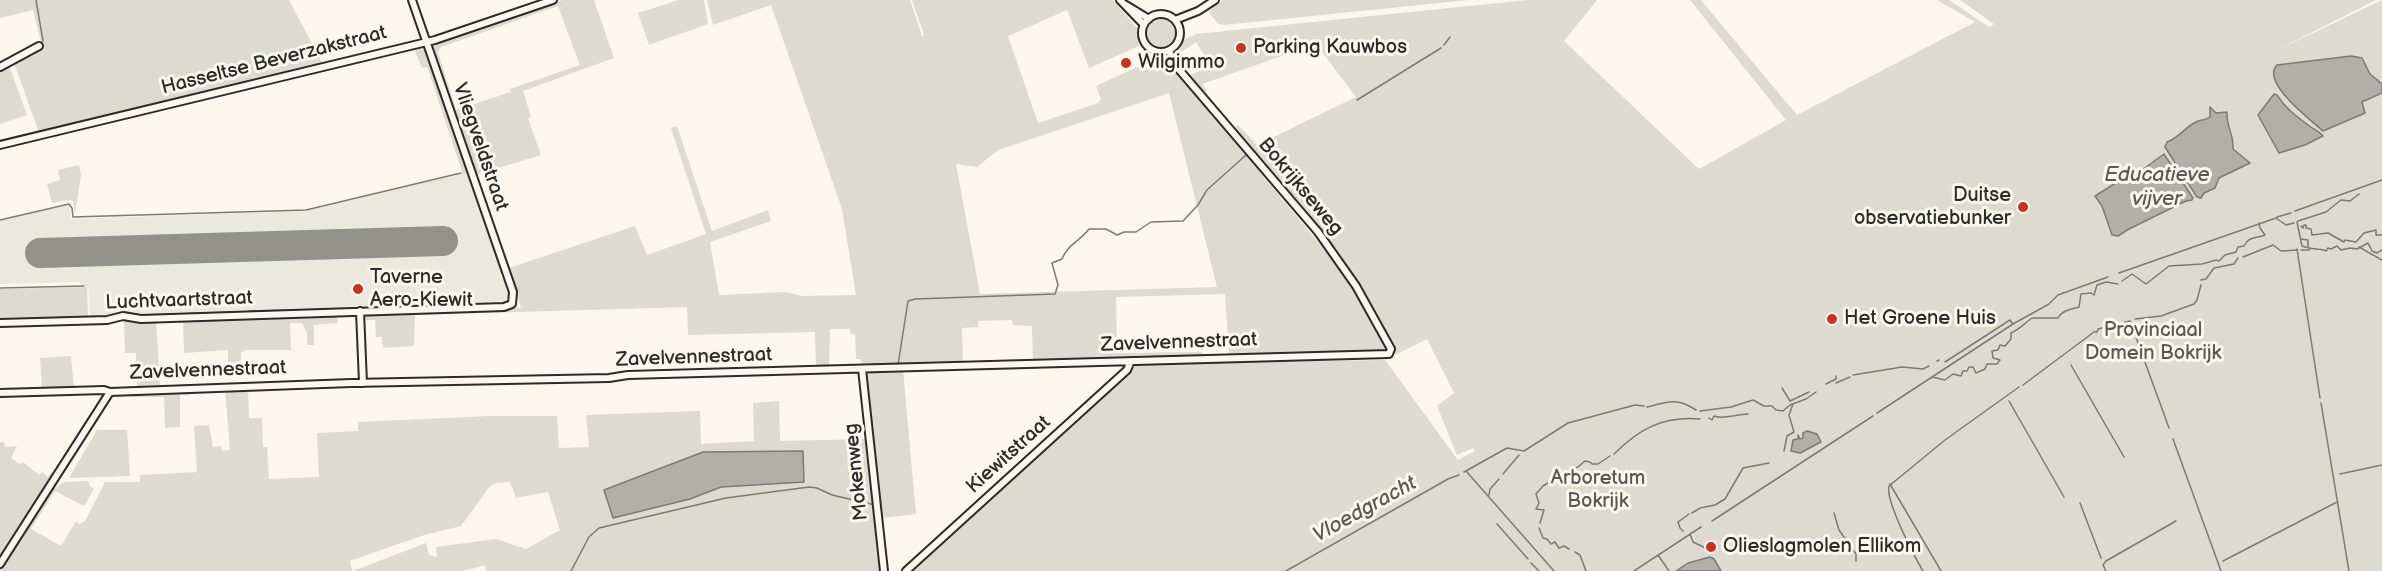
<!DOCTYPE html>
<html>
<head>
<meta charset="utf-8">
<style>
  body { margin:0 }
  canvas { display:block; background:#fbf7ec }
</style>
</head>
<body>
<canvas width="2382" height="571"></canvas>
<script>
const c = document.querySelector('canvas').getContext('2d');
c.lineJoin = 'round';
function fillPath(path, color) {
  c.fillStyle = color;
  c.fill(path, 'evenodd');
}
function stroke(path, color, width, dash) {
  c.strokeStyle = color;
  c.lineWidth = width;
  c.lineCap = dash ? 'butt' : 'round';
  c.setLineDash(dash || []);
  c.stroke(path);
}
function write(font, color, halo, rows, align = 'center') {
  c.font = font + ' "Balsamiq Sans",sans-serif';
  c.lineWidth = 6;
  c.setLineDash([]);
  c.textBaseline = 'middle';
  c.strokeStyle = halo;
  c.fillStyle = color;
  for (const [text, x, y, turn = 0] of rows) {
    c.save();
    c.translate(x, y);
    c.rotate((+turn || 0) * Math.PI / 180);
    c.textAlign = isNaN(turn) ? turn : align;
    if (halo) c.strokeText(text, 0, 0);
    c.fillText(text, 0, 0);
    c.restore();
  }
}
const built = new Path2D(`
  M469 172 503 272 500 275 502 280H505L509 294 505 303 339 309 137 314 129 313V315L90 316 89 288 79 282 0 284V221L8 218 70 205 71 219 306 211Z`);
const green = new Path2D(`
  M0 0H289L322 63 39 132 14 63 42 46 33 10 0 18Z
  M562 0H594L614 58 523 91 531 117 528 118 541 155 475 175 432 45 434 42ZM558 6 580 65 510 89 511 92 456 110 438 52 441 47Z
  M679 0H704L708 24 649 45 638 13Z
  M707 0H910L922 36 924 35 912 0H1113L1137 28 1139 46 1089 68 1067 10 1008 36 1038 123 1098 103 1101 99 1096 86 1157 58 1170 64 1347 277 1386 346V349L1381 352 1229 355 1225 294 1116 297 1117 353 1202 352 1203 363 1320 358 1321 361 1385 360 1458 460 1475 451 1473 448 1457 455 1437 406 1454 393 1427 339 1395 355 1392 344 1339 252 1301 204 1234 128 1238 125 1257 145 1356 97 1316 44 1202 84 1207 91 1204 94 1188 76 1211 66 1196 42 1178 54 1184 40 1196 34 1528 0H1597L1564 41 1699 169 1786 120 1690 0H1701L1797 115 1975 22 1937 0H1949L1989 27 1994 24 1960 0H2376L2269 54 2382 0V571H908L926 554 929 556 1135 364 1033 362 1032 326 1013 325 1012 320 978 321V327L962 328 963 364 862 367 861 359H856L855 334H850V329H830L829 367 816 368 815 332 688 335 687 307 415 315 414 346 383 348 382 337H376L375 320H364V313L521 308 509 268 635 226 647 255 706 234 671 128 677 126 712 231 768 210 771 221 710 242 719 295 785 292 803 296 856 295 842 209 771 5 713 25ZM1169 93 1217 287 980 294 956 164 977 167 998 150Z
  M1223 0H1468L1224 25 1218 24 1208 11Z
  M1147 33a14 14 0 1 1 28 0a14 14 0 1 1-28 0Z
  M413 46H424L426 48 467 173 463 174 427 67 422 68Z
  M9 65 27 115 0 124V69Z
  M79 165 81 175 75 214 73 201 69 200 52 203 47 184 60 180 58 170Z
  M87 287 88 316 0 319V289Z
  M337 315 338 323 314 325V345H307V333L302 323H290L291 350H245L241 353V363H228V350L184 353 183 319Z
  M156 320 160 386H137L136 353H125L124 321Z
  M71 356 74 389H42L40 358Z
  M903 370 916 514 882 518 888 571H486L485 565 463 571H353L426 543 429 555 437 557 436 547 496 539 526 549 560 530 548 492 516 498 510 482 497 483 490 486 461 526 421 536 350 561 352 571H0V442H4L5 447 17 446 11 458 20 464 23 462 39 475 42 472 48 477 51 472 55 474 49 484 56 488 64 482 88 481 90 486 94 489 84 506 55 491 31 529 61 546 76 521 79 524 85 521 105 482H140V475L197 472 194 426 209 425 213 447 221 446 222 451 230 450 225 389H248L249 418H262L263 447H267L269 479 319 477 317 433 358 431V422L489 416H557L559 448 589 447 586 415 700 411 701 444 754 441 753 403 779 401 780 441 866 439 861 371ZM866 439H874L880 506H874Z
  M189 390V395H180V427L165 428 164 397H129V392Z
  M97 430H127L130 476 69 478Z`);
const water = new Path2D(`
  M2351 56 2362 58 2370 74 2382 84V93L2362 102 2365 113 2323 131C2311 120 2260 82 2277 65Z
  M2274 94 2277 95C2285 108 2296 116 2308 125 2314 130 2318 130 2323 136L2305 145 2279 153 2258 115Z
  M2210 107 2216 113 2227 112C2226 127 2234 134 2233 149L2250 163 2219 178 2215 188 2204 193 2201 198 2197 197 2165 147 2167 142C2179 138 2185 127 2196 122 2201 119 2205 121 2210 117Z
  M2164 154 2193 198 2192 200 2186 201 2129 229 2118 236 2112 235 2102 206 2095 196 2122 179 2128 180Z
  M1807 431 1817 434 1821 442 1800 453 1791 451 1793 440 1798 439V435L1800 439 1803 438V433Z
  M803 451 804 482 721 487 690 499 613 518 604 490 703 452Z
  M1710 557 1714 559 1721 571H1676L1688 563Z`);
const stream = new Path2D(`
  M36 0 43 41 39 44
  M1444 45 1450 37
  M1357 100 1441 48
  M2295 211 2382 180
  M2277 217 2291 213
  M0 220 69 204 72 208 73 217 306 210 461 173
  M2298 221 2326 212 2341 200 2350 201 2359 194
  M2297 222 2302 246C2312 250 2321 248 2326 251L2328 248 2331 249 2337 246 2341 250 2350 248 2357 249 2368 243 2372 251 2377 253 2382 250
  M2301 226 2303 228 2304 225H2306V228L2311 229 2312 235 2328 233 2344 242 2345 240 2356 242 2364 233 2376 230V235H2382
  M2301 239 2308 240V248
  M2359 247 2382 260
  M2297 249 2320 398
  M2301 250H2310
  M2243 257 2273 245 2281 251 2298 250
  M2119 273 2276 218 2286 225 2294 223
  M2201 280 2206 279 2214 268 2234 264 2238 258
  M2122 281 2132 274 2146 284 2169 266 2202 264 2216 260 2219 261 2225 255 2236 252 2238 247 2244 246C2249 236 2255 239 2265 235L2260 228 2259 223
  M0 288 84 286
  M404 306 505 304
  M249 311 338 309
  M139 315 237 312
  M2135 319 2161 316 2194 304 2197 300 2201 285
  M13 320 105 317
  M1937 361 1939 360
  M1945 362 2010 320 2012 323
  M898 365 908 301 915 299 1055 294 1058 285 1052 263 1062 259C1067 245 1080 241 1089 229H1106L1117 235 1124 232H1136L1151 222 1183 221 1198 205 1207 190 1246 155
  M2071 365 2124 457
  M1853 375 1902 367 1923 369 1929 366
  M1932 377 1945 380 1953 374 1961 376 1963 371H1967L1969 367H1973L1976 373 1985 369 1987 364H1997L2000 360 1993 358 1992 351 1998 350 2000 345 2005 346 2011 339V333C2019 330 2025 323 2032 318H2058C2061 311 2071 309 2079 307L2081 294 2091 293 2094 295 2097 285 2106 282 2118 284
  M1836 383 1850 377
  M1826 384 1836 379V376
  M2023 385 2094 332H2097L2098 329 2130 321 2169 428
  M1782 388 1790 401 1809 392
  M2009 401 2064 497
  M2321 403 2349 571
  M1647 407C1668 402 1676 397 1696 410
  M1700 411 1731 407 1753 400 1764 406H1772L1776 410 1783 411 1790 405 1806 399 1816 392
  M1877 413 2013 324 2049 304 2058 295 2108 277
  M1709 418 1712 420 1714 416C1724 420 1736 414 1748 414
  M2173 439 2221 571
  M1784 451 1787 436 1794 432 1789 415 1793 404
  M1614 454C1640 428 1664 416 1700 419
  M1569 470 1578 467 1585 461 1590 462 1592 464H1598L1610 456
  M1466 471 1554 571
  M1464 472 1507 448 1524 451 1568 423 1635 405 1644 406
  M1503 474 1519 455
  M2340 474 2382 465
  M1555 477 1565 473
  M1890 484 1941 571
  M1489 495 1490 489 1499 479
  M2080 503 2101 558
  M1692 513 1700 508 1715 505 1725 499 1743 468 1769 463
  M1834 513 1839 530 1856 554V561
  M1712 521 1873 416
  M1540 523 1544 510 1536 509 1539 503 1536 494 1543 486 1551 481
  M1497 524 1528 559
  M1539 528 1543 538 1547 539 1551 544 1555 542 1559 548 1564 546 1569 549
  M1680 528 1678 522 1689 514
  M1681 529 1683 531
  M1690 534 1693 542 1714 552
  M1575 552 1580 555 1586 571
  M1658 555 1669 571
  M2223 561 2337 502
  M1531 563 1539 571
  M571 571 589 537 599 528 726 498 809 487 817 488 832 495 875 505
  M1286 571 1448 479 1459 475
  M1634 571 1701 527
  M1923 571C1914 556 1885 500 1889 486L1945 440 2019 387
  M2106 571 2103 565 2106 561 2176 521`);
const runway = new Path2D(`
  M40 253 443 241`);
const minor = new Path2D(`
  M1120 0 1144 25
  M1126 5 1149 19
  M1142 33a19 19 0 1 1 38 0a19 19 0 1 1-38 0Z
  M1175 20 1198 11 1215 0
  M0 67 39 46
  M0 145 435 40 553 0
  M360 311 363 383
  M0 323 107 320 123 316 141 319 504 307 512 304 513 292 412 0
  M862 369 884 571
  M0 393 104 390 110 392 351 383 609 378 628 375 1389 354 1391 349 1356 286 1318 232 1176 66 1169 51
  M0 564 110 392
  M906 571 1127 370 1131 361`);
const markers = [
  [1241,48,6,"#c8321e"],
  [1126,63,6,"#c8321e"],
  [2023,207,6,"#c8321e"],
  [358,289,6,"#c8321e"],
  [1832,319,6,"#c8321e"],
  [1711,547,6,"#c8321e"]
];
const poiNames = [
  ["Parking Kauwbos",1253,48],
  ["Wilgimmo",1138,63],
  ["Duitse",2011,196,"right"],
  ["observatiebunker",2011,219,"right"],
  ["Taverne",370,278],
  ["Aero-Kiewit",370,301],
  ["Het Groene Huis",1844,319],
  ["Olieslagmolen Ellikom",1723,547]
];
const streetNames = [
  ["Hasseltse Beverzakstraat",274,61,-14],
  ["Vliegveldstraat",480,147,71],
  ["Bokrijkseweg",1300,187,50],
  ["Luchtvaartstraat",179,301,-2],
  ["Zavelvennestraat",1179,343,-2],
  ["Zavelvennestraat",694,358,-2],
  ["Zavelvennestraat",208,371,-2],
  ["Kiewitstraat",1009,455,-42],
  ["Mokenweg",857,472,-96]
];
const parkNames = [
  ["Provinciaal",2153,331],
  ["Domein Bokrijk",2153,354],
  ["Arboretum",1598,479],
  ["Bokrijk",1598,502]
];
const waterNames = [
  ["Educatieve",2157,176],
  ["vijver",2157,200],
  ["Vloedgracht",1365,510,-29]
];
fillPath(built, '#ebe8de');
fillPath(green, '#dddad0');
fillPath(water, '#b1afa7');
stroke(water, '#7b7a75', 1.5);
stroke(stream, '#7b7a75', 1.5);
stroke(runway, '#93918c', 30);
stroke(minor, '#2b2b2b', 10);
stroke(minor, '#fbf7ec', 6);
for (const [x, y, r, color] of markers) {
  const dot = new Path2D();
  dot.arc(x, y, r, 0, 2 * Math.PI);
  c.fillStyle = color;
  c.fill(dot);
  stroke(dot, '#fbf7ec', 2);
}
write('20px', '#2b2b2b', '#fbf7ec', poiNames, 'left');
write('20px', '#2b2b2b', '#fbf7ec', streetNames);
write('20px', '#585754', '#fbf7ec', parkNames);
write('italic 21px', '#5a5956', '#fbf7ec', waterNames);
</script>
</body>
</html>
